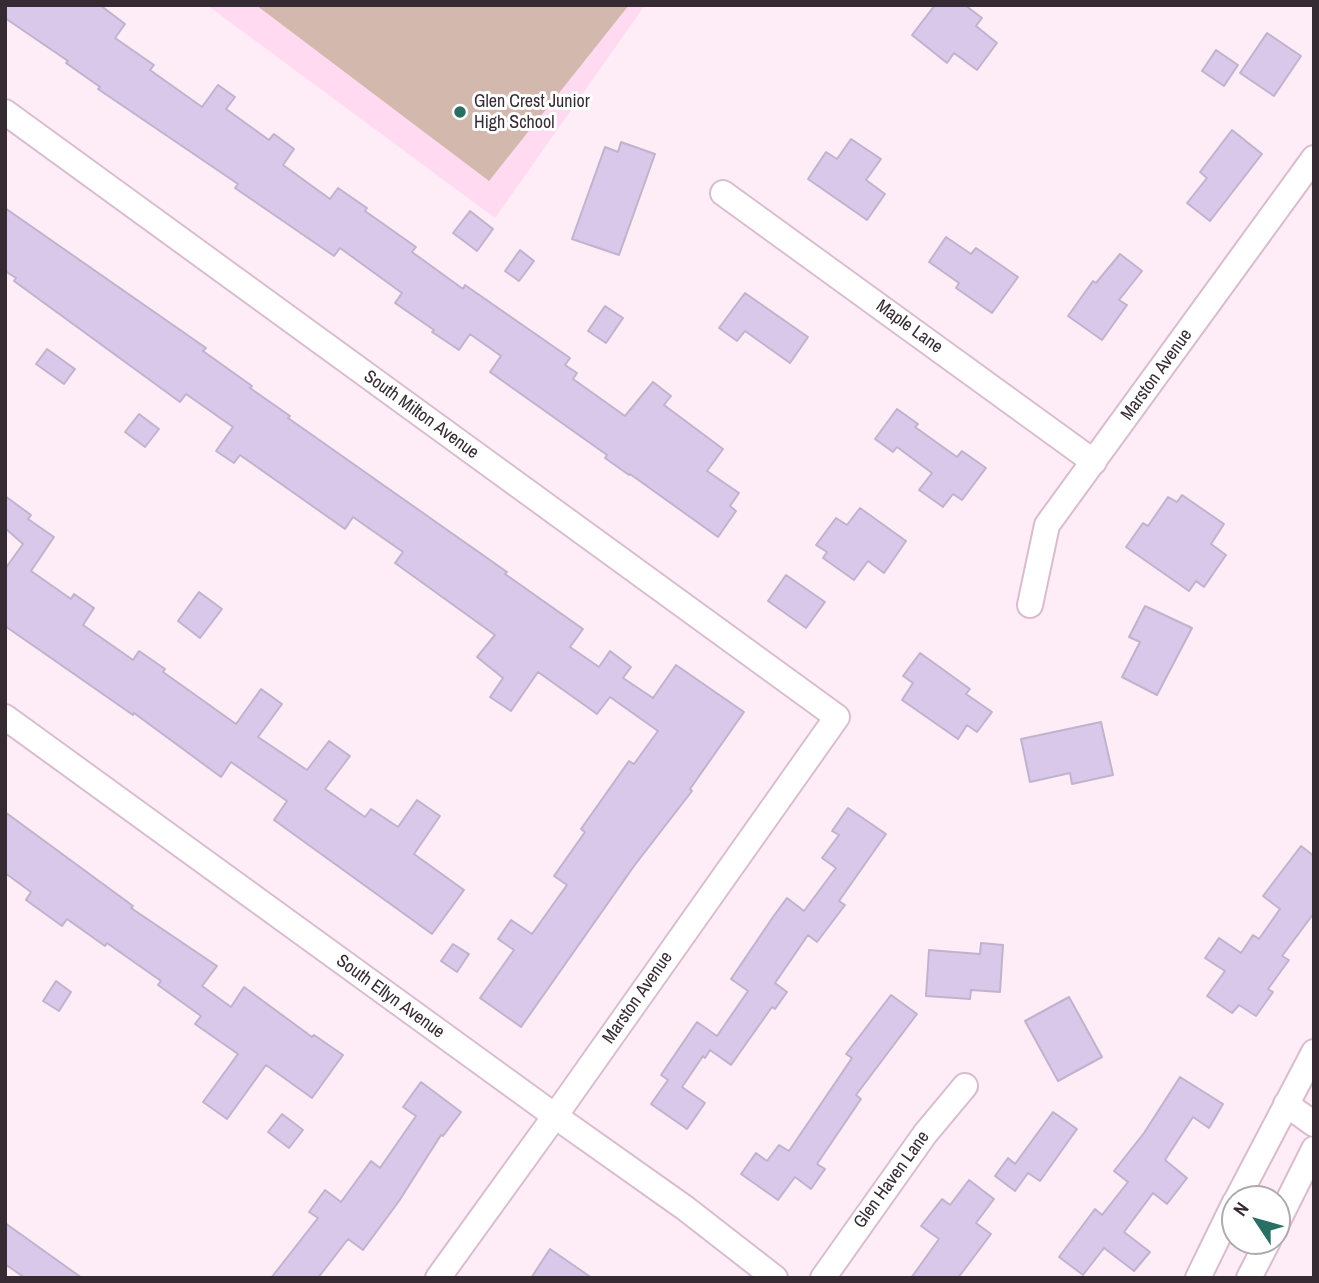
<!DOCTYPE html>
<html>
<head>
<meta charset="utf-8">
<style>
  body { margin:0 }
  #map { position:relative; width:1319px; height:1283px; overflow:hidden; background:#feecf7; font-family:"Archivo Narrow",sans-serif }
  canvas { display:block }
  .frame { position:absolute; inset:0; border:7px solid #362b32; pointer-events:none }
  .north { position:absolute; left:1221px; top:1185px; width:70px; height:70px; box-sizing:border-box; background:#fff; border:2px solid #afaaad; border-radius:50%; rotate:306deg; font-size:19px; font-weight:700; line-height:28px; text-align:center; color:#362b32 }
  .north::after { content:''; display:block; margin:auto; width:24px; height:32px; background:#2a6f63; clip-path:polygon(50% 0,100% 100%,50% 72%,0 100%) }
</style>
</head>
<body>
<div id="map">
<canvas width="1319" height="1283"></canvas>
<div class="frame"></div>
<div class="north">N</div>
</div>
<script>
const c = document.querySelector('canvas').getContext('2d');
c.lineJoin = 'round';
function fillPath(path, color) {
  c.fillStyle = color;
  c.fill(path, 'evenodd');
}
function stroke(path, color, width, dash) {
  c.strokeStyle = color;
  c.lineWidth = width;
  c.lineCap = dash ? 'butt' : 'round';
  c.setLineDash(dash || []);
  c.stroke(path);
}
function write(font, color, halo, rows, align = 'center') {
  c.font = font + ' "Archivo Narrow",sans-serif';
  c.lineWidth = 6;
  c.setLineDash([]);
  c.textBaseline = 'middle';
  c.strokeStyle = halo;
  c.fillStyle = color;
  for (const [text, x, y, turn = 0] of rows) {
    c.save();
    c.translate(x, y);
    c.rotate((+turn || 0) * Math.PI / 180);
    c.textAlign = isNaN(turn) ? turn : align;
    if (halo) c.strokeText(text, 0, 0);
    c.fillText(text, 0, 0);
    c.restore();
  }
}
const built = new Path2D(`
  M207 5H645L495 218Z`);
const green = new Path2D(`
  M256 5H629L489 181Z`);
const building = new Path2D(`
  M5 5H100L125 24 115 38 154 65 150 70 202 107 218 85 235 97 226 109 269 140 274 134 294 149 283 165 330 199 338 188 367 208 365 211 416 247 412 252 463 289 465 285 570 358 565 365 577 373 573 379 625 416 653 382 671 396 664 405 723 449 707 471 739 493 730 506 736 511 718 537 630 474 629 475 605 458 607 455 490 372 501 356 470 334 459 350 432 332 434 330 395 303 402 293 340 248 334 256 235 188 238 184 98 89 100 87 66 63 68 61 5 18Z
  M935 5H965L982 18 976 26 997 43 977 70 954 53 947 63 912 35Z
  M1267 33 1301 56 1274 96 1240 73Z
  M1216 50 1238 65 1224 86 1202 71Z
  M1232 130 1262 154 1210 221 1187 203 1207 178 1200 172Z
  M851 139 881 159 866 180 885 194 867 220 808 179 826 152 837 159Z
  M621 142 655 154 619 255 572 239 605 147 618 152Z
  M5 208 206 348 203 351 252 386 250 388 290 416 288 418 507 572 505 574 583 629 570 647 599 667 610 651 631 667 623 678 653 698 676 665 744 712 690 789 692 791 634 866 521 1027 480 998 514 950 498 939 511 920 532 934 567 885 554 876 585 832 581 829 629 761 634 764 658 731 610 697 597 714 538 672 511 711 490 697 503 678 477 657 495 635 395 563 403 552 353 517 345 529 240 455 234 463 216 451 233 427 186 394 180 402 14 281 16 278 5 271Z
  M470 211 493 229 477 251 453 233Z
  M946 237 971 254 976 248 1018 277 992 313 956 288 959 283 929 262Z
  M520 250 534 261 519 281 505 271Z
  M1120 254 1142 271 1119 300 1127 305 1102 340 1068 316 1093 281 1096 283Z
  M745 293 808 337 790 363 745 331 737 341 719 328Z
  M605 306 623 318 606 343 588 331Z
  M47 349 75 369 64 384 36 364Z
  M897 409 918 424 915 427 957 457 962 451 986 468 962 500 953 494 943 507 919 490 932 473 897 447 893 452 875 439Z
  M139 414 159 429 145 447 125 432Z
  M1182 495 1224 524 1211 544 1226 555 1204 587 1196 581 1189 591 1126 547 1143 523 1148 526 1168 497 1177 502Z
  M5 496 31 515 28 519 54 537 31 571 71 599 74 594 94 608 83 625 133 660 139 651 165 669 163 672 236 724 261 689 282 704 258 737 307 770 329 741 350 756 325 789 365 817 371 809 398 827 417 800 440 816 414 854 464 890 432 934 274 820 287 801 231 762 221 777 134 713 133 715 5 626V569L23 544 5 528Z
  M860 508 906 541 884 573 868 561 854 580 823 558 827 552 816 545 836 518 847 525Z
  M786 575 825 602 806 628 768 601Z
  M199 592 222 609 200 638 178 621Z
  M1145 606 1192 628 1157 695 1122 677 1140 642 1129 637Z
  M920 653 970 689 966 694 992 712 977 732 967 725 958 739 902 700 913 683 903 676Z
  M1101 722 1113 775 1072 784 1070 773 1030 782 1021 739Z
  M848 808 886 834 839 901 845 905 817 942 808 935 775 983 787 992 775 1009 772 1007 731 1065 710 1050 705 1058 703 1056 682 1087 705 1103 687 1129 651 1104 668 1080 661 1075 697 1022 717 1036 748 991 731 979 773 917 787 898 804 911 836 868 822 858 839 835 832 831Z
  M5 812 133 906 131 908 217 966 202 986 231 1007 244 987 312 1037 314 1035 343 1055 312 1098 266 1065 227 1119 203 1102 238 1054 195 1024 201 1016 158 985 161 981 107 943 105 946 67 919 62 926 26 900 31 892 5 873Z
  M1301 846 1314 856V913L1282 956 1289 960 1268 989 1273 992 1256 1016 1239 1005 1232 1013 1207 996 1225 971 1205 958 1219 938 1241 953 1253 935 1259 939 1280 909 1263 896Z
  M981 943 1003 945 1000 992 971 990 970 999 926 996 929 950 980 954Z
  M453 944 469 954 457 972 441 961Z
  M56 981 71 992 59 1011 43 1001Z
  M891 995 917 1014 856 1095 861 1099 817 1164 825 1169 811 1189 795 1177 778 1200 741 1174 756 1153 767 1161 779 1145 789 1151 852 1058 846 1054Z
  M1069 997 1102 1057 1058 1081 1025 1021Z
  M1180 1077 1223 1104 1209 1128 1193 1117 1165 1160 1187 1178 1167 1204 1153 1193 1124 1232 1150 1252 1134 1271 1104 1248 1083 1275 1059 1257 1095 1209 1102 1215 1128 1182 1114 1171 1144 1133Z
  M421 1082 461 1112 443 1136 441 1135 399 1201 363 1250 348 1239 318 1278H271L318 1218 309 1212 325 1190 341 1202 371 1161 380 1168 416 1116 403 1107Z
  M1053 1112 1077 1129 1040 1181 1028 1173 1015 1191 995 1176 1008 1158 1015 1164Z
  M282 1114 303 1130 289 1148 268 1132Z
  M969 1180 994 1199 976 1223 991 1234 958 1278H911L939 1239 921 1226 942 1199 950 1205Z
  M5 1223 82 1278H25L5 1264Z
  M550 1249 592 1278H531Z`);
const minor = new Path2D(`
  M5 112 837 717 555 1116 438 1278
  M723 193 1094 462
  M1030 605 1047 525 1314 158
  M5 717 555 1116 685 1208 775 1278
  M1286 1104 1314 1124
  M1237 1199 1314 1052
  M1277 1223 1314 1149
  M823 1278 925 1134 965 1086
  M1198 1278 1235 1202
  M1249 1278 1268 1241`);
const markers = [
  [460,112,7,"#2a6f63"]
];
const poiNames = [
  ["Glen Crest Junior",474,102],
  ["High School",474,123]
];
const streetNames = [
  ["Maple Lane",909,327,36],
  ["Marston Avenue",1157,375,-54],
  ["South Milton Avenue",421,415,36],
  ["South Ellyn Avenue",390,997,36],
  ["Marston Avenue",638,998,-55],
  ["Glen Haven Lane",892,1180,-54]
];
fillPath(built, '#ffdaf1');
fillPath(green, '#d3b8ad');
fillPath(building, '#d9c8ea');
stroke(building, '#c0b3cd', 2);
stroke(minor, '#d9bdcf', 28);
stroke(minor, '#fff', 24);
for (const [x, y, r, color] of markers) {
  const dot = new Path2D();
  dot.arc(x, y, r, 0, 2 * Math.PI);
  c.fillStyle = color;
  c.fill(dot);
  stroke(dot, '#fff', 2.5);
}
write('18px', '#362b32', '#fff', poiNames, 'left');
write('18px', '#362b32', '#fff', streetNames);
</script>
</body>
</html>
